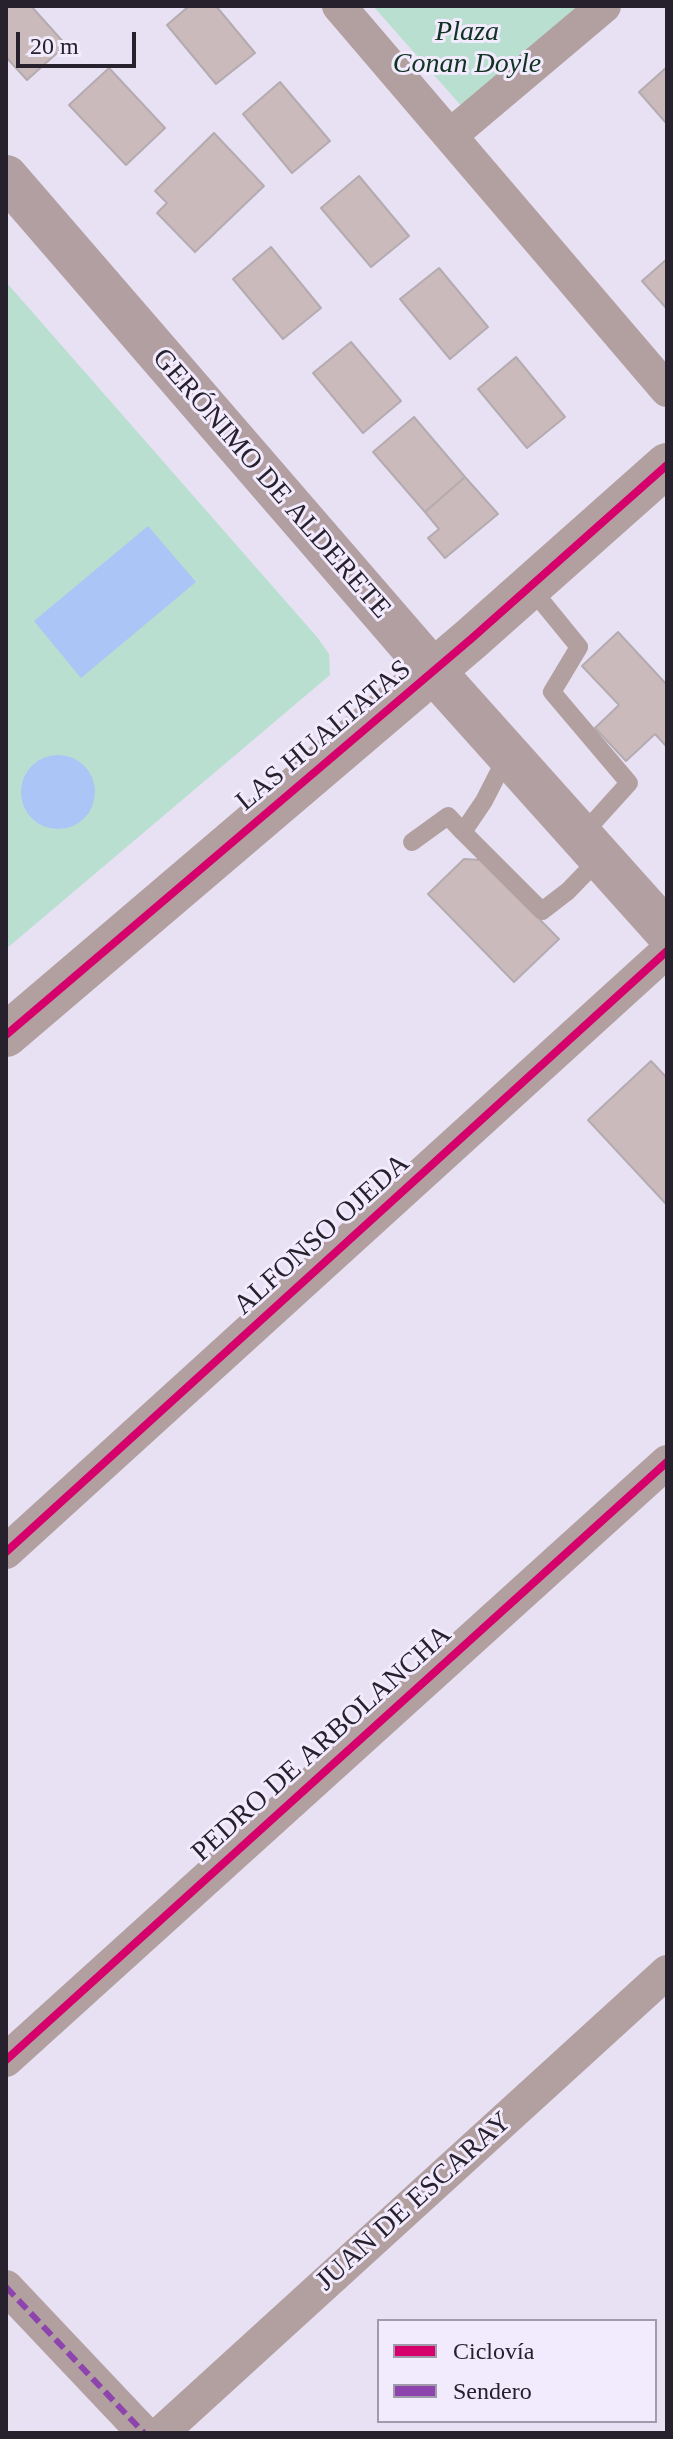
<!DOCTYPE html>
<html>
<head>
<meta charset="utf-8">
<style>
  body { margin:0 }
  #map { position:relative; width:673px; height:2439px; overflow:hidden; background:#e8e1f3; font-family:Georgia,serif }
  canvas { display:block }
  .frame { position:absolute; inset:0; border:8px solid #26212d; pointer-events:none }
  .legend { position:absolute; left:377px; top:2319px; width:280px; height:104px; box-sizing:border-box; background:#f2eafd; border:2px solid #a09aaa; margin:0; padding:10px 14px; list-style:none; font-size:24px; color:#26212d }
  .legend li { display:flex; align-items:center; gap:16px; height:40px }
  .legend b { width:40px; border:2px solid #a09aaa }
  .scale { position:absolute; left:16px; top:32px; width:120px; height:36px; box-sizing:border-box; border:4px solid #26212d; border-top:0; padding-left:10px; font-size:24px; line-height:28px; white-space:nowrap; color:#26212d; -webkit-text-stroke:6px #f2eafd; paint-order:stroke }
</style>
</head>
<body>
<div id="map">
<canvas width="673" height="2439"></canvas>
<div class="frame"></div>
<ul class="legend">
<li><b style="height:10px;background:#d6006c"></b>Ciclovía</li>
<li><b style="height:10px;background:#8e44ad"></b>Sendero</li>
</ul>
<div class="scale">20 m</div>
</div>
<script>
const c = document.querySelector('canvas').getContext('2d');
c.lineJoin = 'round';
function fillPath(path, color) {
  c.fillStyle = color;
  c.fill(path, 'evenodd');
}
function stroke(path, color, width, dash) {
  c.strokeStyle = color;
  c.lineWidth = width;
  c.lineCap = dash ? 'butt' : 'round';
  c.setLineDash(dash || []);
  c.stroke(path);
}
function write(font, color, halo, rows, align = 'center') {
  c.font = font + ' Georgia,serif';
  c.lineWidth = 6;
  c.setLineDash([]);
  c.textBaseline = 'middle';
  c.strokeStyle = halo;
  c.fillStyle = color;
  for (const [text, x, y, turn = 0] of rows) {
    c.save();
    c.translate(x, y);
    c.rotate((+turn || 0) * Math.PI / 180);
    c.textAlign = isNaN(turn) ? turn : align;
    if (halo) c.strokeText(text, 0, 0);
    c.fillText(text, 0, 0);
    c.restore();
  }
}
const green = new Path2D(`
  M373 6H583L464 109Z
  M6 282 317 637 329 654 330 675 6 949Z`);
const water = new Path2D(`
  M148 526 196 582 81 678 34 621Z
  M21 792a37 37 0 1 1 74 0a37 37 0 1 1-74 0Z`);
const building = new Path2D(`
  M6 6H31L66 45 27 80 6 57Z
  M189 6H216L255 53 216 84 167 25Z
  M667 67V124L639 92Z
  M109 68 165 128 126 165 69 105Z
  M280 82 330 141 292 173 243 114Z
  M214 133 264 186 195 252 157 213 167 203 155 191Z
  M359 176 409 236 371 267 321 208Z
  M271 247 321 308 283 339 233 279Z
  M667 259V309L642 281Z
  M439 268 488 327 450 359 400 299Z
  M351 342 401 401 363 433 313 373Z
  M516 357 565 417 527 448 478 389Z
  M414 417 465 477 425 512 373 452Z
  M465 477 498 514 445 558 428 538 439 529 425 512Z
  M618 632 667 685V747L655 734 626 761 595 728 619 705 582 666Z
  M464 859 481 860 559 939 514 982 428 894Z
  M651 1061 667 1078V1205L588 1120Z`);
const service = new Path2D(`
  M530 587 579 647 552 692 629 783 581 836
  M508 754 484 801 463 832 542 911 568 891 600 858
  M412 842 448 816 463 832`);
const minor = new Path2D(`
  M339 6 667 390
  M451 135 604 6
  M6 1552 667 951
  M6 2060 667 1462
  M6 2287 144 2433
  M161 2433 667 1972`);
const tertiary = new Path2D(`
  M6 1035 471 639 667 465`);
const secondary = new Path2D(`
  M6 177 434 672 667 932`);
const quiet = new Path2D(`
  M6 2287 144 2433`);
const cycleway = new Path2D(`
  M6 1035 471 639 667 465
  M6 1552 667 951
  M6 2060 667 1462`);
const parkNames = [
  ["Plaza",467,33],
  ["Conan Doyle",467,65]
];
const streetNames = [
  ["GERÓNIMO DE ALDERETE",271,484,49],
  ["LAS HUALTATAS",324,736,-40],
  ["ALFONSO OJEDA",322,1235,-42],
  ["PEDRO DE ARBOLANCHA",322,1744,-42],
  ["JUAN DE ESCARAY",414,2202,-42]
];
fillPath(green, '#b9dfd0');
fillPath(water, '#aac5f6');
fillPath(building, '#cbbabb');
stroke(building, '#b4abb0', 2);
stroke(service, '#b2a0a0', 18);
stroke(minor, '#b2a0a0', 34);
stroke(tertiary, '#b2a0a0', 44);
stroke(secondary, '#b19fa1', 44);
stroke(quiet, '#8e44ad', 6, [12, 6]);
stroke(cycleway, '#d6006c', 8);
write('italic 28px', '#113422', '#f2eafd', parkNames);
write('28px', '#26212d', '#f2eafd', streetNames);
</script>
</body>
</html>
